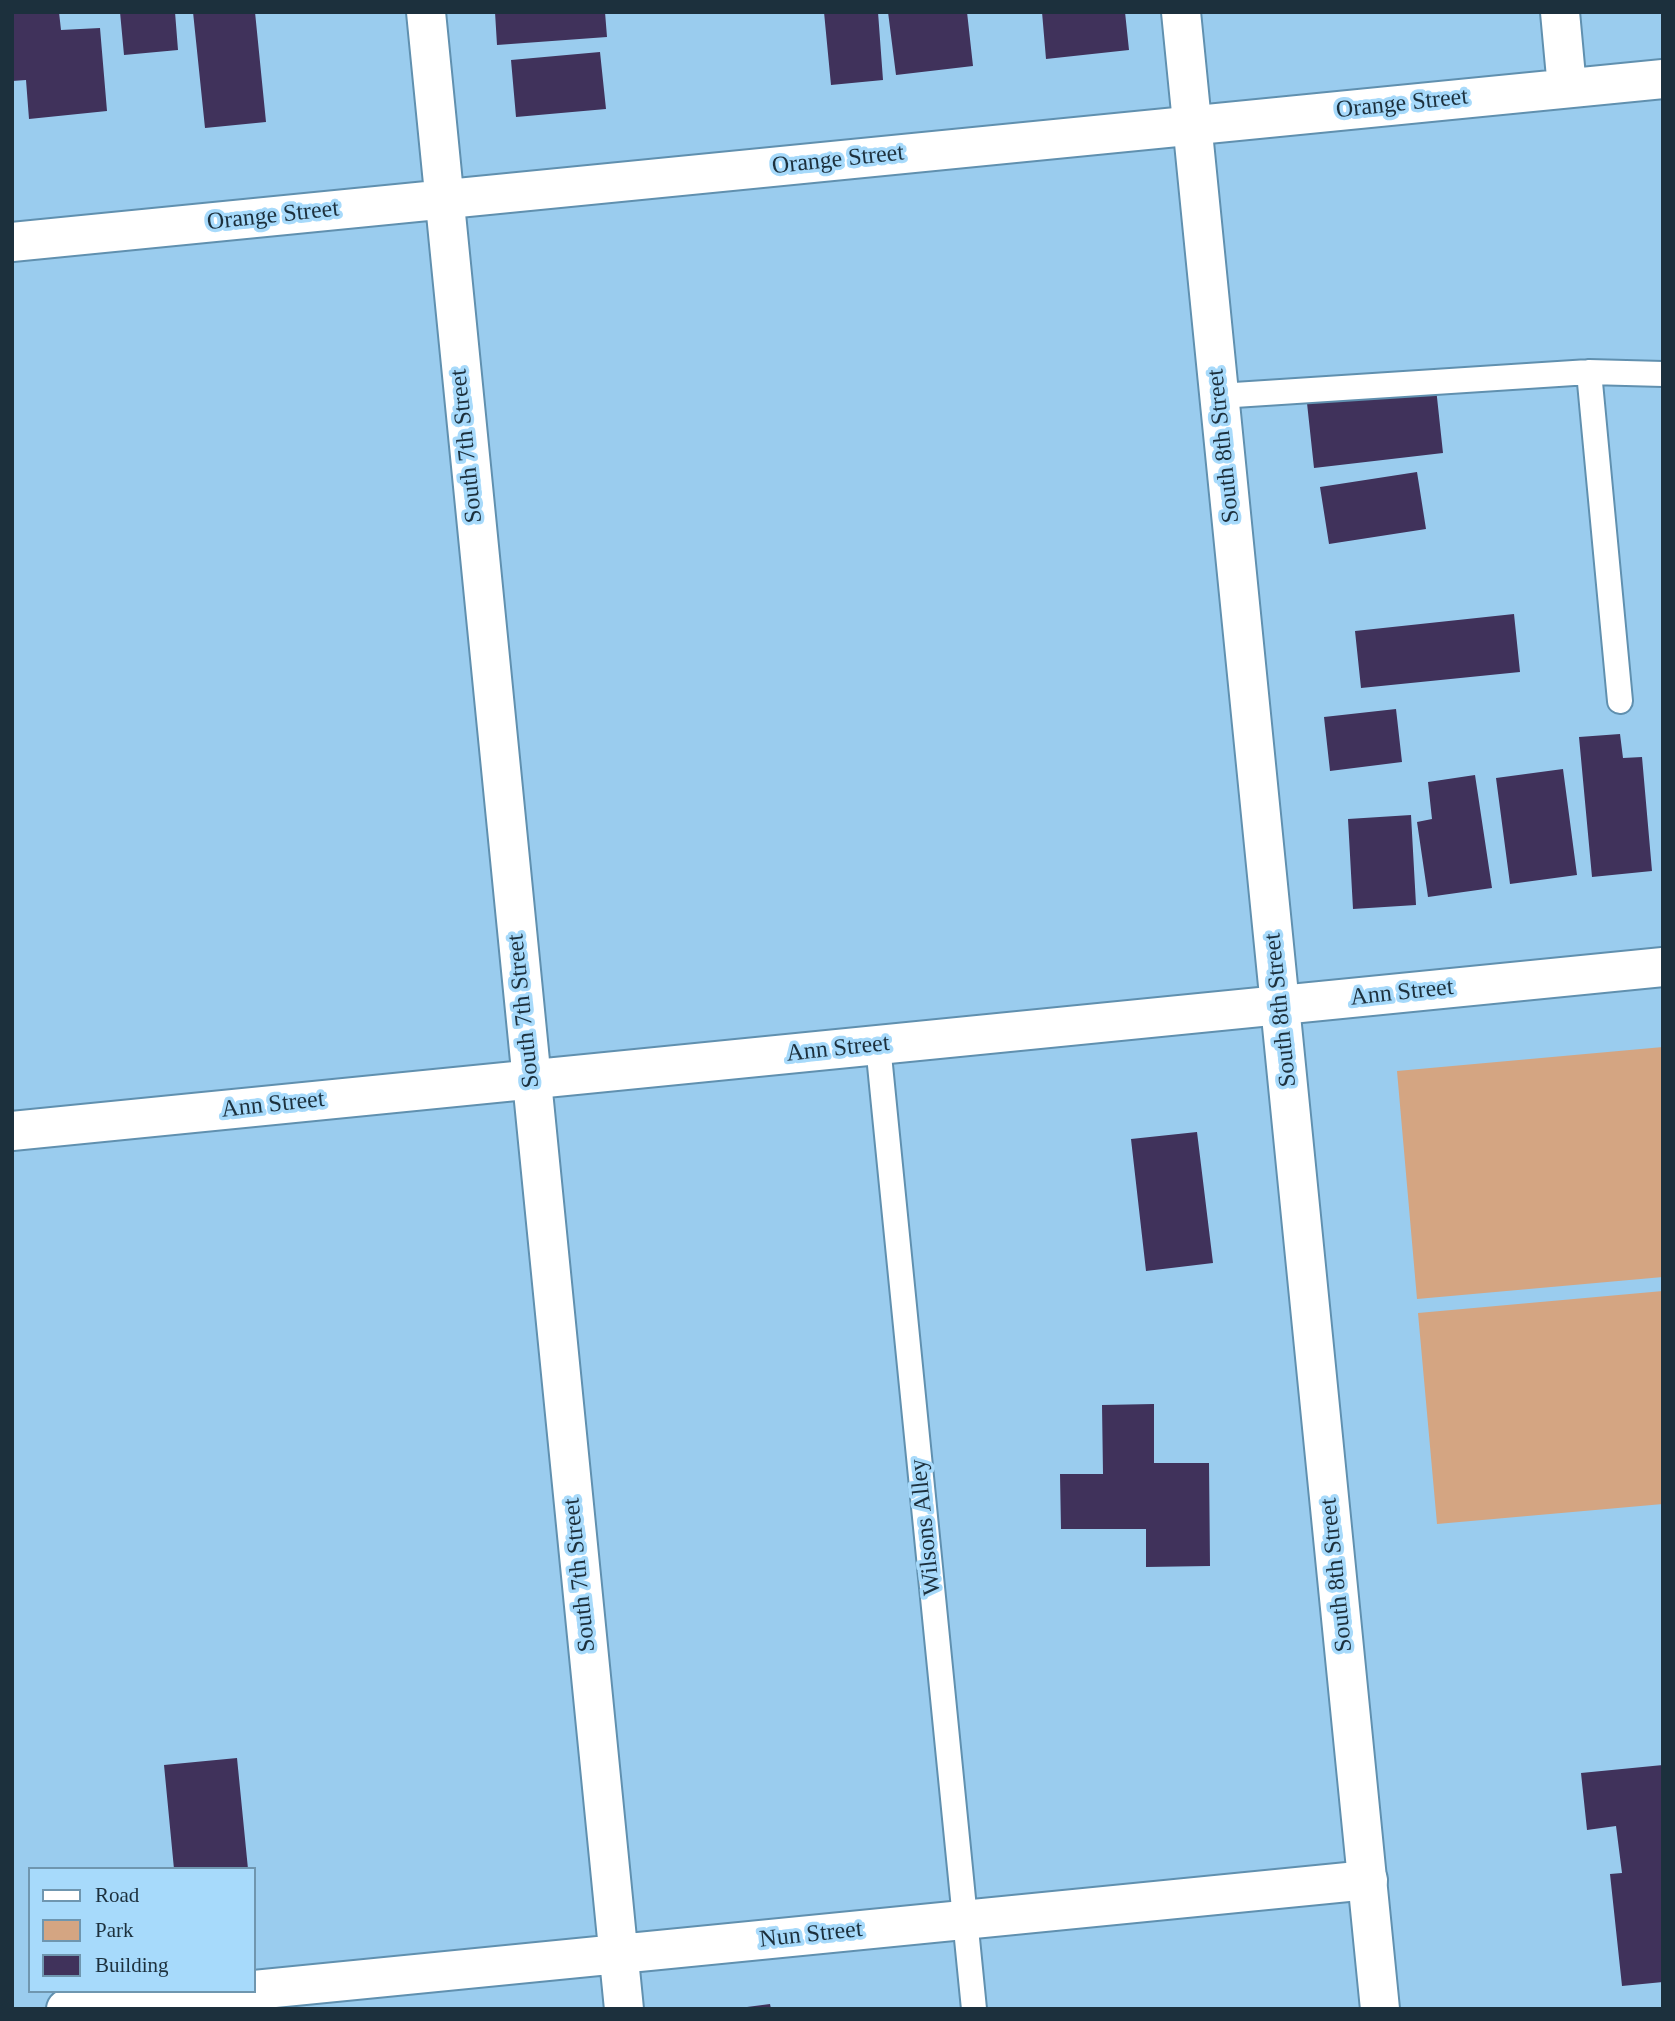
<!DOCTYPE html>
<html>
<head>
<meta charset="utf-8">
<style>
  body { margin:0 }
  #map { position:relative; width:1675px; height:2021px; overflow:hidden; background:#9accee; font-family:"Times New Roman",serif }
  canvas { display:block }
  .frame { position:absolute; inset:0; border:14px solid #1c303d; pointer-events:none }
  .legend { position:absolute; left:28px; top:1867px; width:228px; height:126px; box-sizing:border-box; background:#a7dafb; border:2px solid #6f96af; margin:0; padding:9px 12px; list-style:none; font-size:21px; color:#1c303d }
  .legend li { display:flex; align-items:center; gap:14px; height:35px }
  .legend b { width:35px; border:2px solid #6f96af }
</style>
</head>
<body>
<div id="map">
<canvas width="1675" height="2021"></canvas>
<div class="frame"></div>
<ul class="legend">
<li><b style="height:9px;background:#fff"></b>Road</li>
<li><b style="height:19px;background:#d4a582"></b>Park</li>
<li><b style="height:19px;background:#40325b"></b>Building</li>
</ul>
</div>
<script>
const c = document.querySelector('canvas').getContext('2d');
c.lineJoin = 'round';
function fillPath(path, color) {
  c.fillStyle = color;
  c.fill(path, 'evenodd');
}
function stroke(path, color, width, dash) {
  c.strokeStyle = color;
  c.lineWidth = width;
  c.lineCap = dash ? 'butt' : 'round';
  c.setLineDash(dash || []);
  c.stroke(path);
}
function write(font, color, halo, rows, align = 'center') {
  c.font = font + ' "Times New Roman",serif';
  c.lineWidth = 7;
  c.setLineDash([]);
  c.textBaseline = 'middle';
  c.strokeStyle = halo;
  c.fillStyle = color;
  for (const [text, x, y, turn = 0] of rows) {
    c.save();
    c.translate(x, y);
    c.rotate((+turn || 0) * Math.PI / 180);
    c.textAlign = isNaN(turn) ? turn : align;
    if (halo) c.strokeText(text, 0, 0);
    c.fillText(text, 0, 0);
    c.restore();
  }
}
const green = new Path2D(`
  M1663 1047V1277L1417 1299 1397 1071Z
  M1663 1291V1504L1437 1524 1418 1313Z`);
const building = new Path2D(`
  M12 12H59L61 30 100 28 107 111 29 119 26 80 12 81Z
  M120 12H175L178 50 124 55Z
  M193 12H255L266 122 205 128Z
  M495 12H605L607 37 497 45Z
  M824 12H878L883 80 831 85Z
  M888 12H967L973 66 896 75Z
  M1042 12H1125L1129 50 1046 59Z
  M600 52 606 109 516 117 511 60Z
  M1436 388 1443 453 1314 468 1307 403Z
  M1417 472 1426 529 1329 544 1320 487Z
  M1514 614 1520 672 1361 688 1355 631Z
  M1396 709 1402 762 1330 771 1324 717Z
  M1620 734 1623 758 1642 757 1652 871 1592 877 1579 737Z
  M1563 769 1577 875 1510 884 1496 778Z
  M1475 775 1492 888 1428 897 1417 822 1432 819 1428 782Z
  M1411 815 1416 905 1353 909 1348 819Z
  M1197 1132 1213 1263 1146 1271 1131 1139Z
  M1154 1404V1463H1209L1210 1566 1146 1567V1529H1061L1060 1474H1103L1102 1405Z
  M237 1758 248 1869H174L164 1765Z
  M1663 1765V1982L1622 1986 1610 1874 1622 1873 1616 1826 1587 1830 1581 1773Z
  M770 2004 771 2009H747V2007Z`);
const service = new Path2D(`
  M1589 372 1620 701
  M1219 396 1589 372 1663 374
  M878 1045 974 2009`);
const minor = new Path2D(`
  M426 12 624 2009
  M1560 12 1567 88
  M12 242 1663 79
  M12 1131 1663 967
  M254 1990 1368 1880
  M66 2009 242 1991`);
const tertiary = new Path2D(`
  M1181 12 1380 2009`);
const streetNames = [
  ["Orange Street",1402,104,-6],
  ["Orange Street",838,160,-6],
  ["Orange Street",273,216,-6],
  ["South 7th Street",467,446,-96],
  ["South 8th Street",1224,446,-96],
  ["Ann Street",1402,993,-6],
  ["South 8th Street",1281,1010,-96],
  ["South 7th Street",524,1011,-96],
  ["Ann Street",838,1049,-6],
  ["Ann Street",273,1105,-6],
  ["Wilsons Alley",926,1527,-96],
  ["South 7th Street",580,1575,-96],
  ["South 8th Street",1337,1575,-96],
  ["Nun Street",811,1935,-6]
];
fillPath(green, '#d4a582');
fillPath(building, '#40325b');
stroke(service, '#6090af', 28);
stroke(minor, '#6090af', 42);
stroke(tertiary, '#6090af', 42);
stroke(service, '#fff', 24);
stroke(minor, '#fff', 38);
stroke(tertiary, '#fff', 38);
write('24px', '#1c303d', '#a7dafb', streetNames);
</script>
</body>
</html>
